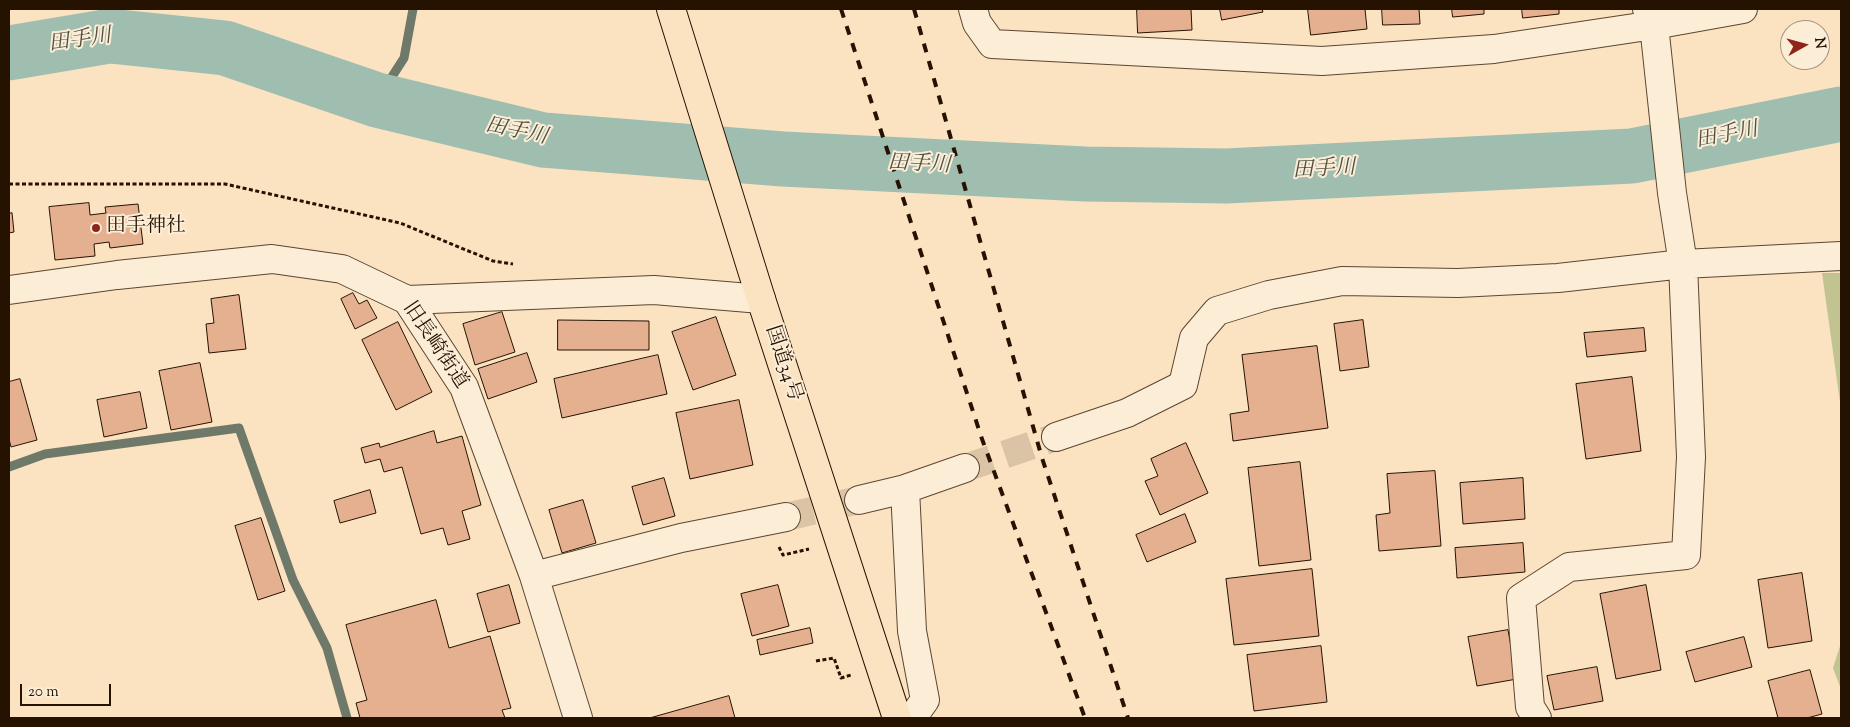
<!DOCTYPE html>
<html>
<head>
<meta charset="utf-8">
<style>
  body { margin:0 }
  #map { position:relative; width:1850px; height:727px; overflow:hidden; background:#fbe3c2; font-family:"Sorts Mill Goudy",serif }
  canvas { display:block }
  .frame { position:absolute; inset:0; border:10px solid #261201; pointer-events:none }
  .north { position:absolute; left:1780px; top:20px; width:50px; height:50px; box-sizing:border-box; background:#fcedd7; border:1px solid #a69581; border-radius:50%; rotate:83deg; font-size:14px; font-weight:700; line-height:20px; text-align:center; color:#261201 }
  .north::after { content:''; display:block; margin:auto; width:18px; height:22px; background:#8f2418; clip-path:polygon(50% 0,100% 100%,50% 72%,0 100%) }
  .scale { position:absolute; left:20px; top:684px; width:91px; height:22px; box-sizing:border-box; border:2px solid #261201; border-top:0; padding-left:6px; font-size:15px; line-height:18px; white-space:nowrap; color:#261201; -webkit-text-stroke:4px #fcedd7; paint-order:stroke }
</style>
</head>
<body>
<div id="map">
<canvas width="1850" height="727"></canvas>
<div class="frame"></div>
<div class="north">N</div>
<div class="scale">20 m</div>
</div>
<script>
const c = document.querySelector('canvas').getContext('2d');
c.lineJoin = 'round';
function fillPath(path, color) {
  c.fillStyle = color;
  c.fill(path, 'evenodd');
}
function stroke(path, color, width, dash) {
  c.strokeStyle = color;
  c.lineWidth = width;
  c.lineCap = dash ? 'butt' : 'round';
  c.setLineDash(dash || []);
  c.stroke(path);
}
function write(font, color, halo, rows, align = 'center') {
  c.font = font + ' "Sorts Mill Goudy","Noto Serif JP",serif';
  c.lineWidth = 4;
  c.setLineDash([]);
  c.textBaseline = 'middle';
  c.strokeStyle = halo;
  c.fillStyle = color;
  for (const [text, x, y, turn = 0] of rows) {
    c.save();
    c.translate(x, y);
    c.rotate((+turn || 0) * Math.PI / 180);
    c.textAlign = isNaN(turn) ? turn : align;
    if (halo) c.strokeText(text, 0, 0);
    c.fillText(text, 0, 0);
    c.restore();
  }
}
const green = new Path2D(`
  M1822 273H1841V409Z
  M1841 643V689L1833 668Z`);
const stream = new Path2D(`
  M377 100 404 58 413 9
  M9 467 45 454 239 428 293 580 327 648 347 718`);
const river = new Path2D(`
  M9 53 110 36 225 48 377 100 543 140 783 159 1085 174 1226 176 1632 156 1841 114`);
const building = new Path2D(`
  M1137 9H1191L1192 30 1138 33Z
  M1220 9H1262L1263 12 1222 20Z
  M1308 9H1365L1367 29 1311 35Z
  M1382 9H1419L1420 24 1383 25Z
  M1452 9H1484V14L1453 17Z
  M1522 9H1559V14L1523 18Z
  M89 203 90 215 106 213 105 207 138 204 143 244 110 248 109 242 94 244 95 256 55 260 49 207Z
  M12 213 14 232 9 233V214Z
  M353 293 359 304 367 300 377 318 355 329 341 299Z
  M239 295 246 349 209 353 206 324 214 323 211 299Z
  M502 312 515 352 475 365 463 324Z
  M716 317 736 375 693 390 672 332Z
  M558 320 649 321V350H558Z
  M1363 320 1369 367 1340 371 1334 324Z
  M398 322 432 392 396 410 362 340Z
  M1644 328 1646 351 1587 357 1584 333Z
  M1317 346 1328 428 1233 441 1230 414 1249 411 1242 355Z
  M527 353 537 382 488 399 478 369Z
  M658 355 667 394 562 418 554 379Z
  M200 363 212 422 171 430 159 371Z
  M1632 377 1641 451 1586 459 1576 384Z
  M20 379 37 440 11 447 9 439V382Z
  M140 392 147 428 104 437 97 400Z
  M739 400 753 465 690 479 676 413Z
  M434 431 437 443 462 436 481 505 462 511 470 539 448 545 443 528 421 534 402 467 384 472 380 459 365 463 361 448 379 443 380 447Z
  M1186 443 1208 493 1160 515 1145 481 1158 476 1151 459Z
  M1300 462 1311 560 1259 566 1248 468Z
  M1435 471 1441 546 1379 551 1376 515 1390 513 1387 474Z
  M664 478 675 516 643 525 632 487Z
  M1523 478 1525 519 1463 524 1460 483Z
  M370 490 376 513 340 523 334 501Z
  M583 500 596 543 562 553 549 510Z
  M1185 514 1196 542 1147 562 1136 535Z
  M261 518 285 591 258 600 235 526Z
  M1523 543 1525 572 1457 578 1455 548Z
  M1312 569 1319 636 1234 645 1226 579Z
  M1802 573 1812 641 1768 648 1758 580Z
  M509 585 520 623 488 632 477 594Z
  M778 585 789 626 752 636 741 594Z
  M1646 585 1661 670 1616 679 1600 594Z
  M436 600 449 648 490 636 511 708 502 710 505 718H360L356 703 367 700 346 625Z
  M810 628 813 643 760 655 757 640Z
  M1508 630 1517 679 1477 686 1468 637Z
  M1744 637 1752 667 1695 682 1686 652Z
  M1321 646 1327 702 1254 711 1247 655Z
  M1597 667 1603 701 1554 710 1547 676Z
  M1810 670 1822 714 1807 718H1778L1768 681Z
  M729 696 735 718H650Z`);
const minorTunnel = new Path2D(`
  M965 468 1056 437
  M786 517 859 500`);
const path = new Path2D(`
  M9 184H225L400 223 493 261 513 264
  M779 547 783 555 809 549
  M816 661 834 658 841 678 851 675`);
const minor = new Path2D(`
  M973 9 977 23 992 44 1322 61 1494 49 1654 25 1743 9
  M9 290 117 275 272 259 342 269 407 300 464 387 534 576 578 718
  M407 300 654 290 761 299
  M1056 437 1127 413 1183 385 1194 338 1217 311 1269 295 1342 281 1458 283 1558 278 1683 264 1841 256
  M905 489 912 631 925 700 912 718
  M859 500 905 489 965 468
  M534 576 681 538 786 517
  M1537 718 1530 707 1521 598 1569 567 1686 555 1691 457 1683 264 1672 193 1654 25 1647 9`);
const trunk = new Path2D(`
  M671 9 761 299 897 718`);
const rail = new Path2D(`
  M841 9 982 439 1085 718
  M914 9 1042 458 1128 718`);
const markers = [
  [96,228,5,"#8f2418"]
];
const poiNames = [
  ["田手神社",106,228]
];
const streetNames = [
  ["旧長崎街道",434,346,56],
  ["国道34号",782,364,72]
];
const waterNames = [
  ["田手川",80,42,-8],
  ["田手川",516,133,12],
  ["田手川",1727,137,-11],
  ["田手川",919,166,3],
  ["田手川",1324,171,-3]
];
fillPath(green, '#c1c391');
stroke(stream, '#6f7969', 9);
stroke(river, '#9fbeaf', 55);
fillPath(building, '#e5b090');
stroke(building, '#261201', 1);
stroke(minorTunnel, '#dbc4a5', 28, [28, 14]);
stroke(minor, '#5b4631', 30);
stroke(trunk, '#261201', 30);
stroke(path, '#261201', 3, [4, 2.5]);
stroke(minor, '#fcedd7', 28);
stroke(trunk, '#fbe3c2', 28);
stroke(rail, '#261201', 4, [9, 9]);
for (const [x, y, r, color] of markers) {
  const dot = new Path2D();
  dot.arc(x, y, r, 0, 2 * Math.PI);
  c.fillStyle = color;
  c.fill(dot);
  stroke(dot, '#fcedd7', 2);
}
write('20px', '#261201', '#fcedd7', poiNames, 'left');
write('20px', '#261201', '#fcedd7', streetNames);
write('italic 21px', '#504e3e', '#fcedd7', waterNames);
</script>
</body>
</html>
